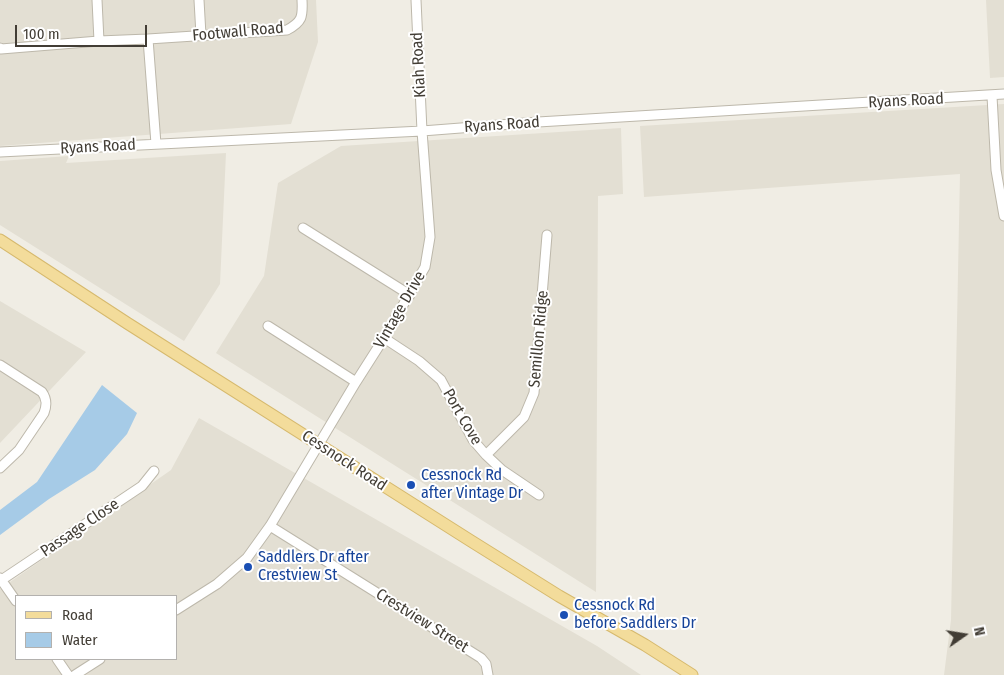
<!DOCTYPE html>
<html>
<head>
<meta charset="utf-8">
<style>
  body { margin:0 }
  #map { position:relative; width:1004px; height:675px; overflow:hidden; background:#f0ede4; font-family:"Fira Sans Condensed",sans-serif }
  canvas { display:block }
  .legend { position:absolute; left:15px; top:595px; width:162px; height:65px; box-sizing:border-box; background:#fff; border:1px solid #b3b1ae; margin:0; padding:6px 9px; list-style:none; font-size:15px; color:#423d35 }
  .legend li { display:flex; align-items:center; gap:10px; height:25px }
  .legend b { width:25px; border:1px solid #b3b1ae }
  .north { position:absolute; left:939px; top:610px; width:50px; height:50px; -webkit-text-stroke:4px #fff; paint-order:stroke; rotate:77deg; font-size:14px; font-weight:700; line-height:20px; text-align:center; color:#423d35 }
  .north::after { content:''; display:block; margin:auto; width:18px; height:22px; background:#423d35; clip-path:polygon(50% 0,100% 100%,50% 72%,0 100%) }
  .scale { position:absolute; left:15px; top:25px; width:132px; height:22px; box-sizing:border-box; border:2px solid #423d35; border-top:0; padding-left:6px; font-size:15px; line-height:18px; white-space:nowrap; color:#423d35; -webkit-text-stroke:4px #fff; paint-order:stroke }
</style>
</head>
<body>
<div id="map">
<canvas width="1004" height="675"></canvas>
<ul class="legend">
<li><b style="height:6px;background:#f3dc9b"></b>Road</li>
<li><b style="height:14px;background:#a6cbe7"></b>Water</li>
</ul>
<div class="north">N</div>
<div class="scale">100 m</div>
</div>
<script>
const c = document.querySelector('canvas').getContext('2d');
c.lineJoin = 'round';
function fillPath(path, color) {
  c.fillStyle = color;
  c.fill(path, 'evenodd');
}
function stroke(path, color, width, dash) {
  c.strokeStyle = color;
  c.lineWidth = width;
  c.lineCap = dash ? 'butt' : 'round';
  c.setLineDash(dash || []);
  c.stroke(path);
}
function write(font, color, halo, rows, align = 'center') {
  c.font = font + ' "Fira Sans Condensed",sans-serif';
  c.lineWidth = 4;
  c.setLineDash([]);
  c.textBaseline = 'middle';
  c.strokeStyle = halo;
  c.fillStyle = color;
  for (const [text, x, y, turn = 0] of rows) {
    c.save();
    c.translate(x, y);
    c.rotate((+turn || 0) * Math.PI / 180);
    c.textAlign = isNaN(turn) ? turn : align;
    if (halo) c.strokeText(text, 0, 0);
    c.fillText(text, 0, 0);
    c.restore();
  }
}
const residential = new Path2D(`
  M0 0H316L318 42 291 124 0 146Z
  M986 0H1004V77L990 78Z
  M1004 104V675H944L951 620 960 174 644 197 640 126Z
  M621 128 623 194 598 196 596 592 216 353 264 276 278 183 341 146Z
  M226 153 220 284 184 341 0 225V161L69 156 66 163Z
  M0 301 86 352 0 443Z
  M199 418 597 646 641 675H0V589L171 470ZM16 596H176V659H16Z`);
const water = new Path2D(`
  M102 385 137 413 127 434 95 470 49 499 0 535V510L37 482Z`);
const minor = new Path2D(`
  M97 0 99 41
  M199 0 201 35
  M148 39 156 144
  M0 48 1 49 99 41 148 39 287 30C302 22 303 17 302 0
  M992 96 996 170 1004 216
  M0 152 422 131 538 122 1004 94
  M303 228 410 295
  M268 326 356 382
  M384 338 419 361 441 380 473 440 486 455 502 470 539 495
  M0 365 42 392C47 399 47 405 44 413L19 450 0 468
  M486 455 524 417 534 393 547 235
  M270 526 481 658 486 664 488 675
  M0 578 16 601
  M0 581 142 486 154 471
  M176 610 217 584 247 558 270 526 356 382 384 338 425 267 430 237 422 131 416 0
  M57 659 68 675
  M75 675 100 659`);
const major = new Path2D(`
  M0 240 127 323 471 541 559 596 645 645 692 675`);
const markers = [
  [411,485,5,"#1a4fb4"],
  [248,567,5,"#1a4fb4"],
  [564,615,5,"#1a4fb4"]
];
const streetNames = [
  ["Footwall Road",238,32,-5],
  ["Kiah Road",419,65,-93],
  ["Ryans Road",906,101,-3],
  ["Ryans Road",502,125,-4],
  ["Ryans Road",98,147,-3],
  ["Vintage Drive",400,310,-60],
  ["Semillon Ridge",539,339,-85],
  ["Port Cove",462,417,60],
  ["Cessnock Road",344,461,33],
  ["Passage Close",80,528,-34],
  ["Crestview Street",422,621,32]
];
const transitNames = [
  ["Cessnock Rd",421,476],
  ["after Vintage Dr",421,494],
  ["Saddlers Dr after",258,558],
  ["Crestview St",258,576],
  ["Cessnock Rd",574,606],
  ["before Saddlers Dr",574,624]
];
fillPath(residential, '#e3dfd3');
fillPath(water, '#a6cbe7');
stroke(minor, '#bdb8ab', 11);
stroke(major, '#d6b96d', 13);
stroke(minor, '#fff', 9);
stroke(major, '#f3dc9b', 11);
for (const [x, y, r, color] of markers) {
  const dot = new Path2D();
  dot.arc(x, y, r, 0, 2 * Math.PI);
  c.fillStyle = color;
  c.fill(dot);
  stroke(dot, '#fff', 2);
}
write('16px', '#423d35', '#fff', streetNames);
write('16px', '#164399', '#fff', transitNames, 'left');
</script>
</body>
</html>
